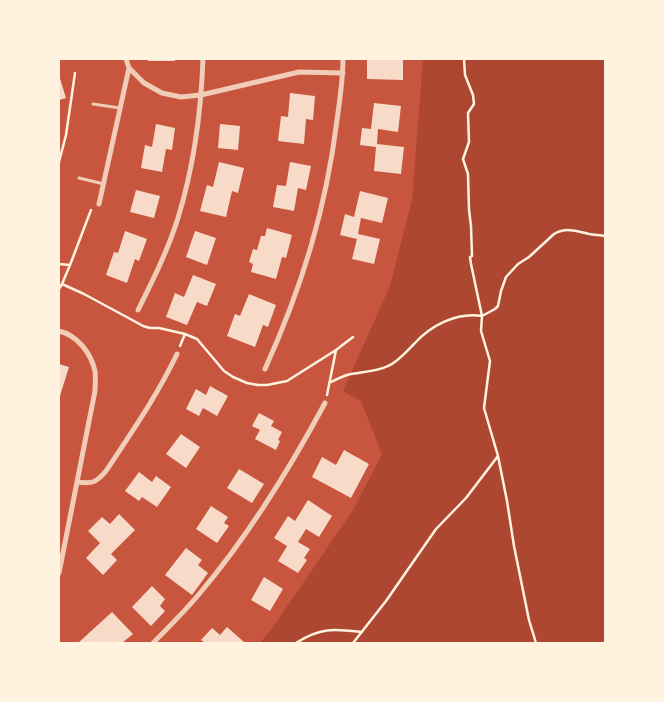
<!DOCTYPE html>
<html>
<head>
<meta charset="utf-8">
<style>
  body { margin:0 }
  #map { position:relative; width:664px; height:702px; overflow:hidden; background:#c8553d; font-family:"IBM Plex Sans",sans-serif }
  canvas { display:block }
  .frame { position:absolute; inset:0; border:60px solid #fff3e0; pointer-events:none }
</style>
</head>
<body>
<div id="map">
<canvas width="664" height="702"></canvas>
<div class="frame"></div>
</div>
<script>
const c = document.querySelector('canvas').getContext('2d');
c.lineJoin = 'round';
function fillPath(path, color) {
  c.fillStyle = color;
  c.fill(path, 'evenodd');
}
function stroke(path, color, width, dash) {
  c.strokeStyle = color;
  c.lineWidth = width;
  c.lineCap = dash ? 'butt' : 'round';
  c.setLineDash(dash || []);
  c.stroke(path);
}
const green = new Path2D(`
  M423 59H605V643H260L273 627 353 510 382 454 361 401 343 391 390 286 412 200Z`);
const building = new Path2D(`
  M148 59H175V61H148Z
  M367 59H403V80L367 79Z
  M59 75 66 98 59 100Z
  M290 93 315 96 313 120 306 119 304 144 278 141 281 116 288 117Z
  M374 103 401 106 398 132 378 129 377 144 404 147 401 174 374 171 376 147 360 145 362 128 371 129Z
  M156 124 175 128 172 150 166 149 162 172 141 168 145 145 152 147Z
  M220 124 240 126 238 150 218 148Z
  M219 162 244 168 238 193 232 191 226 217 200 211 207 185 213 187Z
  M290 162 311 166 306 190 298 188 294 211 273 207 277 185 286 186Z
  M136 190 160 196 154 218 130 212Z
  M360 191 388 198 382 223 361 218 358 234 380 239 374 264 352 259 357 239 340 235 345 214 354 217Z
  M267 228 292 235 286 258 282 257 276 279 251 272 253 264 249 262 253 249 257 250 261 236H265Z
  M125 231 147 239 139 261 135 259 127 283 106 275 114 252 118 253Z
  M195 231 216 238 207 265 186 257Z
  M193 275 216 284 207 306 197 302 187 325 166 317 175 293 184 297Z
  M249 294 276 305 268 327 263 325 255 347 227 336 235 314 240 316Z
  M59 364 69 367 59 399Z
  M210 386 228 396 217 416 203 408 199 416 186 409 196 389 206 395Z
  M259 413 274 421 271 426 282 432 278 440 280 441 276 450 255 439 260 430 252 426Z
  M181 434 200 447 186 468 166 454Z
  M344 450 369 464 351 498 312 477 322 457 336 465Z
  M239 469 264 484 252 503 227 488Z
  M139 472 152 482 156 476 171 487 157 507 142 497 139 501 125 491Z
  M308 500 332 516 319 537 306 529 298 542 310 549 304 558 307 560 298 573 278 561 287 546 274 538 288 516 295 521Z
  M211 506 228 517 224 523 229 526 217 543 196 529Z
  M119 514 135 530 111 554 117 560 103 575 86 558 100 543 88 531 102 517 110 524Z
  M186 548 202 560 198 565 208 573 192 595 165 575Z
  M264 577 283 589 270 611 251 600Z
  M152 586 165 599 160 606 165 611 151 626 132 607Z
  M112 612 133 634 122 643H78Z
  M227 627 244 642 243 643H205L201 640 212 628 220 635Z`);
const path = new Path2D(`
  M59 162 66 135 75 73
  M59 264 70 265
  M62 284 84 294 134 321
  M59 289 62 284 70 265 91 210
  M134 321 143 326 150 328H159L185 334 197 339 224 371 233 377 247 383 258 385H267L287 381 336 350 353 337
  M180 346 185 334
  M329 383C335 380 341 377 347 375 360 372 376 372 388 366 398 362 406 352 414 344 431 325 457 312 482 316L471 264 470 257 472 256 471 226 469 210 468 174 463 159 469 142 468 113 474 104 473 95 465 75 464 59
  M327 395 336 350
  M296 643C321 627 334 629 362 632
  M353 643 386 601 436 529 466 498 498 456
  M536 643 529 620 514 546 507 501 498 456 484 408 490 361 481 331 482 316 495 309 498 306 501 291 506 277 518 264 529 257 554 234C566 227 577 231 589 234 594 235 600 235 605 236`);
const service = new Path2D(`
  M93 104 120 108
  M79 178 104 184`);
const minor = new Path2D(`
  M126 59 129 68 144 83 162 93 181 97 201 95 299 72 343 73
  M99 204 129 68
  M138 310C153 280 168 250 178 218 194 166 201 113 203 59
  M59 331C77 335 91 353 95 371 96 378 95 384 95 391L59 573
  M265 369C302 287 326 209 337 120 340 99 343 79 343 59
  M77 482C92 484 96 483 106 471 131 433 157 396 177 354
  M153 643C169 627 185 611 200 593 249 535 289 470 325 403`);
fillPath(green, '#ae4732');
fillPath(building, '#f7dbc8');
stroke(path, '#fff3e0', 2.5);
stroke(service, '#f1ccb7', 3);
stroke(minor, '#f1ccb7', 5);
</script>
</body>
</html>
